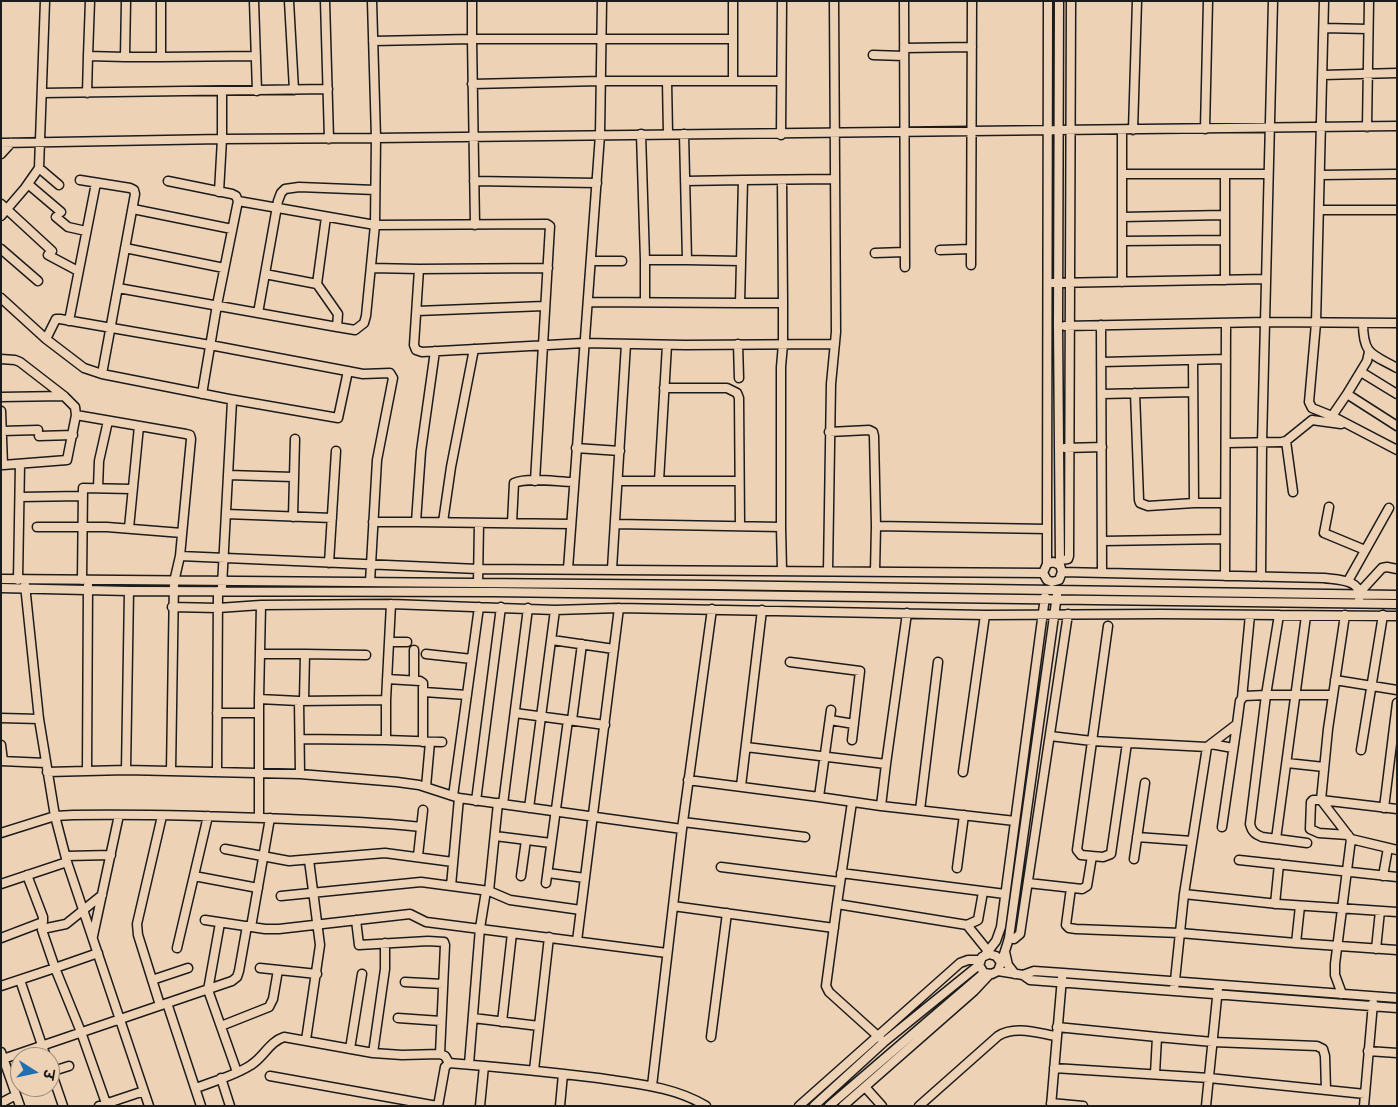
<!DOCTYPE html>
<html>
<head>
<meta charset="utf-8">
<style>
  body { margin:0 }
  #map { position:relative; width:1398px; height:1107px; overflow:hidden; background:#eed2b5; font-family:Delius,"Playpen Sans Deva",sans-serif }
  canvas { display:block }
  .frame { position:absolute; inset:0; border:2px solid #1c1c1c; pointer-events:none }
  .north { position:absolute; left:10px; top:1047px; width:50px; height:50px; box-sizing:border-box; background:#eed2b5; border:1px solid #9a8978; border-radius:50%; rotate:100deg; font-size:14px; font-weight:700; line-height:20px; text-align:center; color:#1c1c1c }
  .north::after { content:''; display:block; margin:auto; width:18px; height:22px; background:#1f6fb2; clip-path:polygon(50% 0,100% 100%,50% 72%,0 100%) }
</style>
</head>
<body>
<div id="map">
<canvas width="1398" height="1107"></canvas>
<div class="frame"></div>
<div class="north">उ</div>
</div>
<script>
const c = document.querySelector('canvas').getContext('2d');
c.lineJoin = 'round';
function stroke(path, color, width, dash) {
  c.strokeStyle = color;
  c.lineWidth = width;
  c.lineCap = dash ? 'butt' : 'round';
  c.setLineDash(dash || []);
  c.stroke(path);
}
const minor = new Path2D(`
  M126 1 125 57H161V1
  M254 1 257 91
  M289 1 294 90
  M325 1 329 139
  M372 1 376 138 1397 126
  M733 1V81H781
  M904 1 905 267
  M1059 1 1058 326 1060 564
  M1324 1 1316 323 1309 402 1312 408 1332 416 1397 450
  M1324 28 1368 29
  M373 41 472 39V1
  M904 48 972 47
  M873 55 904 56
  M88 56 90 1
  M161 57 256 56
  M1323 75 1397 73
  M667 81 668 134
  M472 84 600 81H733
  M42 93 328 89
  M87 93 88 56 125 57
  M1367 127 1369 1
  M1205 129 1208 1
  M1122 130V282
  M1133 130 1137 1
  M641 134 645 260
  M781 135 782 1
  M1 143 222 139 376 138 375 225 366 316 364 323 355 330 337 327 338 314 317 284 326 217
  M1 154 11 143
  M39 168 59 185
  M1122 174H1268
  M1225 174V280
  M1320 175 1397 174
  M80 180 130 188 134 190 135 194 102 374
  M782 180 783 303
  M168 181 232 194 236 196 238 201 217 305 202 394
  M474 181 597 183
  M685 181 743 180
  M28 184 61 212
  M219 192 222 139V92
  M238 201 375 225 547 224 550 226 535 481
  M1 204 52 251
  M133 209 232 229
  M1319 210H1397
  M1 216 25 188 39 168 45 1
  M56 217 68 227 86 231
  M1122 217 1224 215
  M475 225 472 39H733
  M1122 241 1224 240
  M125 248 224 268
  M1 249 38 281
  M940 250 971 249
  M875 253 905 252
  M48 255 78 271
  M687 260 740 261
  M591 261H622
  M971 265 972 1
  M372 268 419 269 548 268
  M419 269 414 345 416 350 422 352 584 343 685 345 835 344
  M265 274 317 284
  M1053 283 1266 279
  M118 288 258 313 278 201 281 193 285 189 299 187 375 190
  M1 298 46 339 56 319H60L210 345 363 374 390 373 393 378 377 460 370 582
  M588 302 740 303
  M645 302V260H687L684 134
  M417 311 544 306
  M258 313 337 327
  M69 321 96 183
  M1363 323C1363 355 1372 354 1397 368
  M1101 325 1102 572
  M1065 326 1266 322 1397 323
  M46 339 84 368 102 374 229 399 232 401 222 586
  M738 344 739 378
  M1369 352 1367 361 1347 394 1397 426
  M1 359 15 360 20 362 64 396 75 407 76 415 67 460 3 465 1 411
  M1193 360 1194 503
  M1102 362 1226 359
  M1361 372 1397 394
  M664 388H727L737 393 739 398 740 526
  M1135 393 1139 500 1140 503 1148 506 1194 503H1225
  M1102 394 1193 392
  M1 397 64 396
  M229 399 338 418 348 371
  M76 415 186 434 190 435 191 439 180 556 174 582 171 771
  M1332 416 1347 394
  M829 432 869 430 873 432 874 436 876 526
  M1 435 2 431 38 430
  M39 436 73 435
  M1286 441 1293 492
  M1226 443 1282 442 1286 441 1312 420 1341 424
  M576 448 620 451
  M1065 448 1102 447
  M228 475 293 477
  M618 481H739
  M659 481 667 345
  M98 488 99 461 108 421
  M20 497 82 496
  M1329 507 1324 533 1365 550
  M226 514 332 518
  M293 517 295 439
  M373 522H416L421 451 435 351
  M416 522 571 524
  M443 522 451 467 474 349
  M512 523 514 483C529 477 558 482 574 482
  M615 524 781 527V367L783 344V303H740L743 180 834 179
  M37 527H107L182 533
  M781 527 782 570
  M129 528 139 426
  M1103 541 1225 539
  M180 556 478 569 1043 573
  M1060 560 1068 559 1069 556 1071 1
  M329 563 336 451
  M1047 564 1053 562 1060 565 1062 572 1059 580 1052 582 1047 580 1043 573 1047 564V533L1048 1
  M568 569 600 135 602 1
  M612 569 626 344
  M828 571 831 384 836 332 834 1
  M875 572 876 526 1047 529
  M1062 572 1324 578C1337 580 1362 579 1359 598
  M1225 576 1226 324
  M1261 577 1262 443 1273 1
  M1 579 711 585 1397 595
  M18 580 20 464
  M82 580 83 488 132 489
  M1348 581 1389 508
  M478 583 479 523
  M25 585 39 719 55 816 67 862 149 1106
  M1 588 129 591 493 592 1397 604
  M1360 592 1382 568 1387 567 1397 569
  M172 607 218 608 261 605 391 604 555 610 619 608 985 615 1161 614 1397 616
  M1279 615 1266 695 1250 824C1252 832 1255 834 1262 837L1307 843
  M1108 626 1077 850 1081 855 1103 857 1111 854 1127 743
  M552 640 614 649
  M389 642H407
  M260 654H305
  M426 654 472 659
  M790 662 860 671 852 740
  M387 679 420 681 423 683V742
  M414 680V650
  M1335 680 1397 690
  M424 692 467 695
  M1242 698 1250 615
  M259 699 261 605
  M304 700 305 654 366 655
  M299 701 300 774
  M217 713H259
  M515 713 605 725
  M1 718 39 719
  M572 720 582 644
  M830 720 854 724
  M1050 736 1092 741 1207 747
  M300 739 386 740V700
  M386 740 442 742
  M1211 744 1233 748
  M1 745 3 761
  M746 747 886 764 881 806
  M1361 750 1383 615
  M1 761 46 763
  M1287 763 1324 767
  M886 764 907 613
  M87 770 88 585
  M126 770 129 591
  M47 772 126 770 300 774 397 782 419 785 459 798 682 829
  M217 772 218 591
  M963 772 985 615
  M688 780 819 797 881 806 1015 821
  M741 786 762 610
  M426 787 430 742
  M453 796 479 607
  M819 797 831 710
  M476 801 501 607
  M852 802 837 904 967 925 978 920 983 892
  M503 804 528 608
  M529 808 555 610
  M1384 808 1397 703
  M920 810 938 662
  M259 818V699L299 701 386 700 391 604
  M683 822 805 837
  M1222 827 1237 724
  M1 833 55 816 73 815C145 814 216 816 288 819 333 821 377 822 421 827
  M1348 835 1319 833 1310 829 1311 802 1313 800H1321L1397 809
  M495 836 551 843
  M1137 837 1192 841
  M1276 839 1306 616
  M1351 839 1397 850
  M225 849 289 861 385 853 453 862
  M66 856 111 855
  M418 856 423 810
  M1134 859 1145 783
  M1239 860 1397 877
  M721 867 840 882
  M957 868 964 815
  M548 873 585 878
  M841 873 1005 894
  M194 876 258 888
  M521 876 526 840
  M1383 876 1388 848
  M546 883 568 720
  M1028 883 1082 889 1087 886 1092 856
  M1 884 67 862
  M451 886 459 798
  M1071 888 1066 925 1069 928 1076 929 1180 933 1296 943 1300 906
  M489 891 498 803
  M1184 894 1278 904 1397 912
  M281 896 421 882 489 891 510 900 581 910
  M837 904 826 986 829 992 880 1038
  M1275 904 1279 864
  M673 906 834 928
  M205 920 265 929H279L410 914 426 922 667 953
  M356 920 359 945 428 941 444 942 445 945 440 1054
  M220 923 208 990 237 1072
  M967 925 988 951
  M251 927 270 818
  M47 928 66 924 102 895
  M93 936 119 815
  M1 938 43 922V917L27 875
  M1009 938 1014 939 1020 934 1068 614
  M577 941 619 608
  M1296 943 1397 950
  M177 948 208 816
  M1376 949 1380 911
  M1005 952 1008 965 1015 974
  M98 953 55 968 81 1032 107 1106
  M985 955 996 941 1001 927 1045 597
  M1000 961 996 956 989 954 982 957 979 965 984 973 992 974 998 971C1002 960 1006 949 1009 938L1057 595
  M260 968 317 974
  M998 971 1023 975 1030 980 1397 1008
  M1023 975 1034 971 1063 973 1397 998
  M20 980 46 1057
  M152 980 188 968
  M405 982 443 984
  M1 986 55 968 42 930
  M1174 990 1184 894 1207 747 1237 724 1240 701 1244 696 1266 695H1333
  M1342 994 1335 975V964L1351 839 1321 800 1328 729 1345 615
  M167 1003 201 1106
  M160 1005 138 935 137 924 162 816
  M398 1018 441 1021
  M473 1018 539 1026 534 1070
  M502 1022 512 933
  M221 1026 269 1007 273 999 278 970
  M539 1026 549 937
  M1057 1027 1157 1037 1155 1074
  M711 1037 727 913
  M1157 1037 1213 1042 1317 1046 1323 1049 1325 1056 1326 1090
  M306 1040 320 945 309 860
  M350 1049 362 974
  M1368 1051 1397 1053
  M1 1052 20 1106
  M373 1053 385 969V943
  M3 1059 232 981 237 977 239 971 247 926
  M469 1064 480 928 486 891
  M50 1068 63 1106
  M1054 1068 1209 1078 1365 1094
  M50 1072 69 1066
  M270 1076 437 1106
  M221 1078 230 1106
  M652 1086 682 829 712 609
  M865 1087 882 1106
  M196 1088C214 1081 234 1076 251 1065 264 1057 269 1042 284 1037L373 1053 402 1055 440 1054 445 1056 449 1063
  M1 1103 16 1095
  M1051 1103 1083 1106
  M99 1106 144 1091
  M438 1106 445 1067 449 1063C499 1067 549 1072 598 1078 635 1084 673 1086 706 1106
  M480 1106 484 1066
  M560 1106 563 1074
  M799 1106 960 963 968 960H980
  M814 1106 884 1042 979 965
  M829 1106 984 973
  M843 1106 974 991 989 975
  M919 1106 998 1036C1014 1025 1038 1033 1056 1036
  M1051 1106 1062 978
  M1206 1106 1218 988
  M1364 1106 1373 1003`);
stroke(minor, '#1c1c1c', 11);
stroke(minor, '#eed2b5', 8);
</script>
</body>
</html>
